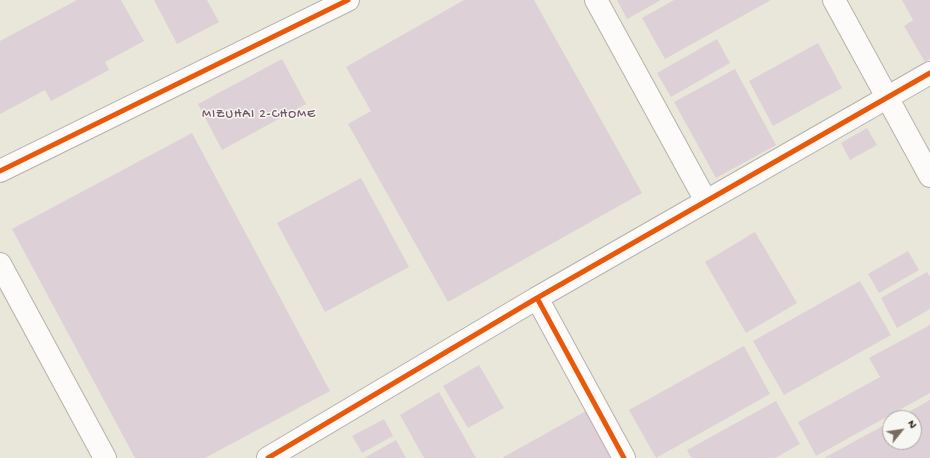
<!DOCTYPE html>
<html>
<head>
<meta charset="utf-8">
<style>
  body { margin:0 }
  #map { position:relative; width:930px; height:458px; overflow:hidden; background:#e9e6da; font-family:"Gochi Hand",sans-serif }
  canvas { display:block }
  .north { position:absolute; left:882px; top:410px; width:40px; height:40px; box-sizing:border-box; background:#f6f6f2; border:1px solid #aba49d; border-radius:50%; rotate:60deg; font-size:11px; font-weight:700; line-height:16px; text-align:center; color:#3b2a1e }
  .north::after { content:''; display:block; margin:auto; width:14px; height:18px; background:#786c60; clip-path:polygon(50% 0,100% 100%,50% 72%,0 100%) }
</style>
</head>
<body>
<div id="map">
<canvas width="930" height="458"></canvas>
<div class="north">N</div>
</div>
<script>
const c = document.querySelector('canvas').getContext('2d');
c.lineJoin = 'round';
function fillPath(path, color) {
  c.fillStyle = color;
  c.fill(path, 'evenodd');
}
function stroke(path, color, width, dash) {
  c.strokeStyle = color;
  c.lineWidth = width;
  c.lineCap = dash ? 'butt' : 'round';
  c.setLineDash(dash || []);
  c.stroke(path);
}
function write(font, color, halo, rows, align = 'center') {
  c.font = font + ' "Gochi Hand",sans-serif';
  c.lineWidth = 3;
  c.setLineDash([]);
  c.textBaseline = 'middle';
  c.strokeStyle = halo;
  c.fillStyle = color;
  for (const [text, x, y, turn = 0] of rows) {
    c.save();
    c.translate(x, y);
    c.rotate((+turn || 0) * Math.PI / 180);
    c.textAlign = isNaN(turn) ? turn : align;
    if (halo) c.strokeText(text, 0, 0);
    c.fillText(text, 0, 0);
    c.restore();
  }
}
const building = new Path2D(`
  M77 0H121L144 41 105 62 109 70 51 101 45 90 0 114V41Z
  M154 0H207L219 22 177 44Z
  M464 0H534L642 193 448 302 348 124 371 111 346 67Z
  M617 0H661L627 19Z
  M674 0H771L665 59 642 18Z
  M902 0H930V59L925 62 904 26 913 20Z
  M717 39 730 63 671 97 657 73Z
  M818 43 842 88 773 126 749 81Z
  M282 59 306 104 222 150 198 104Z
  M735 69 776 145 716 178 674 102Z
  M867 128 877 145 850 160 841 143Z
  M192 133 330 391 205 458H135L12 229Z
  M361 178 409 267 325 312 277 223Z
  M755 232 797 303 746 333 705 262Z
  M908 251 919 270 879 293 868 274Z
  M927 272 930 277V309L897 328 881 298Z
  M860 281 891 335 784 395 753 341Z
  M930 325V393L816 456 798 422 880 377 869 358Z
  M744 346 770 394 656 458 629 410Z
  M479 365 504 408 468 428 443 386Z
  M439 392 476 458H424L400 415Z
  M930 400V458H824L890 422V442H914V418H898Z
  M776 401 800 444 775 458H691L687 450Z
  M586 411 612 458H502Z
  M384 419 393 436 362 453 352 436Z
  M396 440 406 458H364Z`);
const minor = new Path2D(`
  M596 0 706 201
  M834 0 930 176
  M0 171 348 0
  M0 264 105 458
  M268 458 537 298
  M624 458 537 298 930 73`);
const cycleway = new Path2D(`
  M0 171 348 0
  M268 458 537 298
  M624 458 537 298 930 73`);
const neighbourhoodNames = [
  ["MIZUHAI 2-CHOME",259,115]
];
fillPath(building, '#ddd1d7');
stroke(minor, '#b6b2aa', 24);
stroke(minor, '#fcfbf9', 22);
stroke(cycleway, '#e8590c', 5);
c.letterSpacing = '1px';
write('13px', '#765865', '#f6f6f2', neighbourhoodNames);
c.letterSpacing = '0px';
</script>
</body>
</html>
